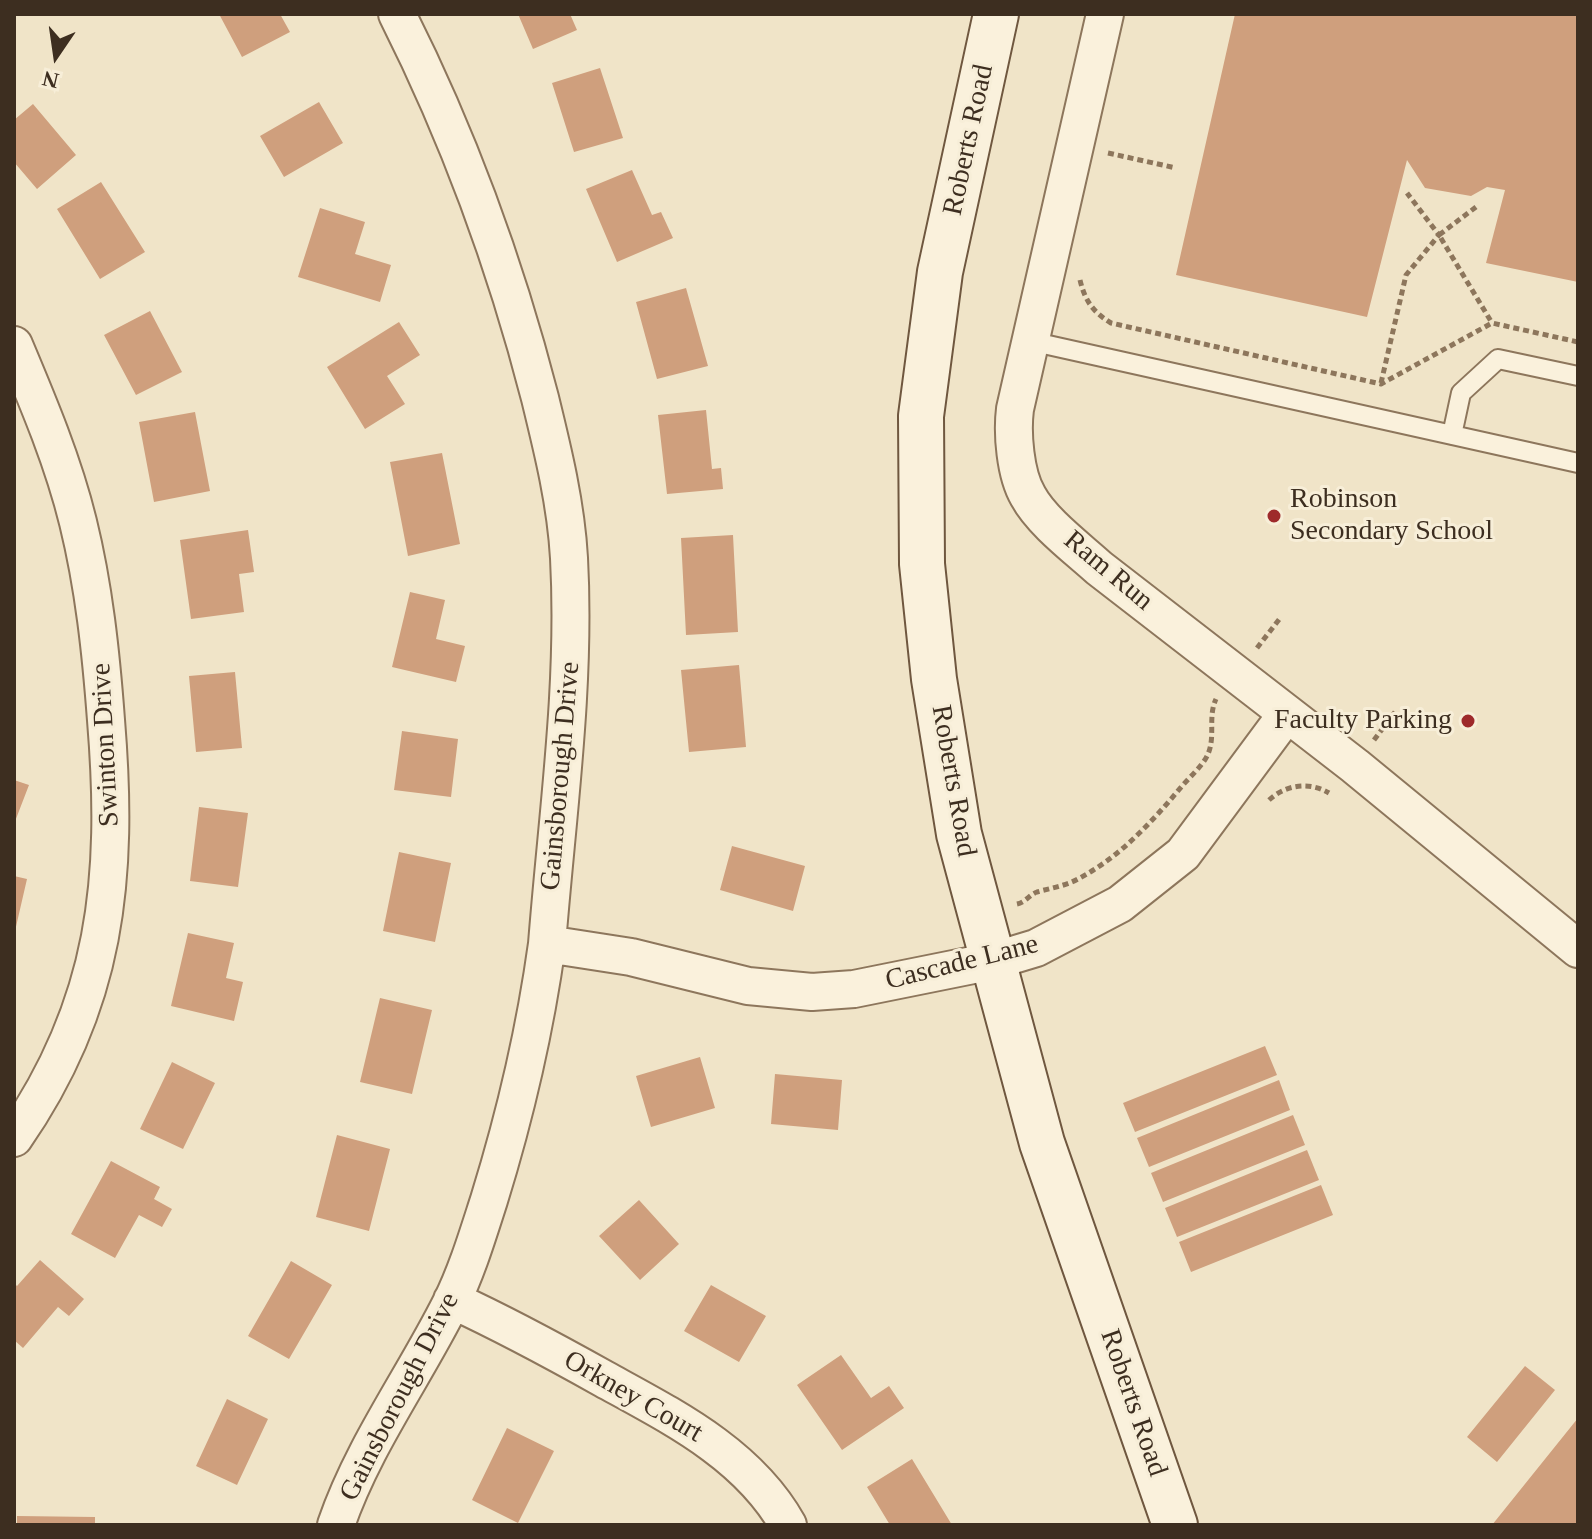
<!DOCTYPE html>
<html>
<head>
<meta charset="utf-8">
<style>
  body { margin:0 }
  #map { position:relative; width:1592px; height:1539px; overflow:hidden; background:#f0e4c8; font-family:Georgia,serif }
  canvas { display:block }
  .frame { position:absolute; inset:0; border:16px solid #3d2e20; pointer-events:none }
  .north { position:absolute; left:16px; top:16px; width:80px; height:80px; -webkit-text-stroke:6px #f7eed8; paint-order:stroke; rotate:193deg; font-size:22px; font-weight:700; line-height:32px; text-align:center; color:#3d2e20 }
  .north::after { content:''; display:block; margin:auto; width:28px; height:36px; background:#3d2e20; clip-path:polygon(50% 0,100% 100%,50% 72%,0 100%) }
</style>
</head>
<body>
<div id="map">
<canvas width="1592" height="1539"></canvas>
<div class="frame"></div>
<div class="north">N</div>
</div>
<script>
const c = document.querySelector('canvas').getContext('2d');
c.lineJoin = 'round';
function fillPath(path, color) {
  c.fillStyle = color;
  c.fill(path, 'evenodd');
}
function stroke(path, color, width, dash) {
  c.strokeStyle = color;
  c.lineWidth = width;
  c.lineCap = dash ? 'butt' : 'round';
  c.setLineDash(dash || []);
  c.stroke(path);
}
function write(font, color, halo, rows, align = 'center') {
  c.font = font + ' Georgia,serif';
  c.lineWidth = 6;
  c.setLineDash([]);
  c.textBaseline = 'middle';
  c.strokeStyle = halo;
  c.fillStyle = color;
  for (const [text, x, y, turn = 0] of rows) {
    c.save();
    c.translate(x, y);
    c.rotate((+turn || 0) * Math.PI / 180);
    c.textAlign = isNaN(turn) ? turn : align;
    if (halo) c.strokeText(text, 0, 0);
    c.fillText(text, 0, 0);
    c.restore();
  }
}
const building = new Path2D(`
  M219 14H280L290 32 242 57Z
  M518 14H570L577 30 533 49Z
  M1235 14H1578V282L1486 263 1505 190 1487 187 1471 196 1425 188 1407 160 1367 317 1176 275Z
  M600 68 623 138 574 152 552 83Z
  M319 102 343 143 284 177 260 136Z
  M33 104 76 155 37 189 14 162V120Z
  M632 170 652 215 661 212 673 238 617 262 586 189Z
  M101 182 145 252 100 279 57 209Z
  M320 208 365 222 355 254 391 265 380 302 298 277Z
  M686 288 708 366 657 379 636 302Z
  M150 311 182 372 136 395 104 335Z
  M399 322 420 355 387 376 405 404 365 429 327 367Z
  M706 410 712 469 721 468 723 489 667 494 658 415Z
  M195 412 210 491 154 502 139 422Z
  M442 453 460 544 408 556 390 462Z
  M248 530 254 572 239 574 244 612 191 619 180 540Z
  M733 535 738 632 686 635 681 538Z
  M410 592 445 600 436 639 465 646 456 682 392 667Z
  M739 665 746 747 689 752 681 670Z
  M235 672 242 748 196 752 189 676Z
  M402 731 458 739 451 797 394 790Z
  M14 780 29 785 14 824Z
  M199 807 248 813 238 887 190 881Z
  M732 846 805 866 793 911 720 890Z
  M399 852 451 863 435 942 383 931Z
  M14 876 27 879 15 931 14 930Z
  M188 933 234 943 226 978 243 982 234 1021 171 1006Z
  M380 998 432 1010 412 1094 360 1082Z
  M1265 1046 1277 1075 1135 1132 1123 1103Z
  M700 1057 715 1108 651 1127 636 1076Z
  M172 1062 215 1083 183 1149 140 1129Z
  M775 1074 842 1080 838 1130 771 1124Z
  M1279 1080 1290 1110 1149 1167 1137 1138Z
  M1293 1115 1305 1145 1163 1202 1151 1173Z
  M337 1135 390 1149 369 1231 316 1217Z
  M1307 1150 1319 1180 1177 1237 1165 1208Z
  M111 1161 160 1187 154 1199 172 1209 162 1227 139 1215 115 1258 71 1234Z
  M1321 1185 1333 1215 1191 1272 1179 1242Z
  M639 1200 679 1244 640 1280 599 1236Z
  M40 1260 84 1299 69 1316 58 1307 23 1348 14 1340V1283L17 1286Z
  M291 1261 332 1285 289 1359 248 1336Z
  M711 1285 766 1316 739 1362 684 1331Z
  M841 1355 871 1398 889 1386 904 1408 842 1450 797 1385Z
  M1525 1366 1555 1390 1497 1462 1467 1437Z
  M227 1399 268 1419 237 1485 196 1466Z
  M1578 1418V1525H1492Z
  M507 1428 554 1451 518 1523 472 1500Z
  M912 1459 952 1525H890L867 1487Z
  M17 1516 95 1517V1525H17Z`);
const path = new Path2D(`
  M1108 153 1176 168
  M1476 207 1439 235 1492 323
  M1080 280C1085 301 1093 312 1111 323L1381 384 1492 323 1578 342
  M1381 383 1406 275 1439 235 1407 193
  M1257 648 1281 617
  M1374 740 1395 712
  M1269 800C1285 785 1309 781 1329 793
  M1017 904C1026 902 1029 895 1037 892 1051 888 1065 886 1078 879 1120 857 1152 822 1182 786 1190 777 1200 768 1206 758 1217 739 1207 718 1216 699`);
const service = new Path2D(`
  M1030 341 1578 463
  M1452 435 1461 393 1498 359 1578 376`);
const minor = new Path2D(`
  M1105 14 1015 409C1012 433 1015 474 1028 496 1042 522 1077 548 1099 568L1355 766 1578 949
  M14 345C38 402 63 461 78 522 94 587 101 653 106 720 119 878 107 1004 14 1138
  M547 944 631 957 748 986 812 992 854 989 993 961 1036 948 1120 904 1183 854 1286 715
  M452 1300C504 1324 554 1351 604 1379 673 1417 748 1454 788 1525
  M336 1525C363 1446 414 1377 451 1303 467 1271 478 1234 489 1200 515 1116 535 1031 547 944 557 816 576 687 569 558 566 504 553 451 540 398 506 266 458 135 397 14`);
const secondary = new Path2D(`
  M996 14 940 272 921 416 922 564 934 679 959 834 1042 1143 1175 1525`);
const markers = [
  [1274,516,8,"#9e2a2b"],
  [1468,721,8,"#9e2a2b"]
];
const streetNames = [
  ["Roberts Road",969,140,-78],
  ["Ram Run",1108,571,40],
  ["Swinton Drive",106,745,-93],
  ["Gainsborough Drive",561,776,-85],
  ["Roberts Road",953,781,80],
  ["Cascade Lane",962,963,-14],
  ["Gainsborough Drive",400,1397,-63],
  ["Orkney Court",633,1397,30],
  ["Roberts Road",1133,1403,71]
];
const poiNames = [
  ["Robinson",1290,500],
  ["Secondary School",1290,532],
  ["Faculty Parking",1452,721,"right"]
];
fillPath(building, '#cf9f7d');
stroke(service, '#8d765c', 22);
stroke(minor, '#8d765c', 40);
stroke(secondary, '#6f573f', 48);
stroke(path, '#8d765c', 5, [6, 4]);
stroke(service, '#faf1dc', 18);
stroke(minor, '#faf1dc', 36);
stroke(secondary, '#faf1dc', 44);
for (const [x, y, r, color] of markers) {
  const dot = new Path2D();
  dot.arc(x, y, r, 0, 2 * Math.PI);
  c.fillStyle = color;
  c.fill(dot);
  stroke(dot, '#f7eed8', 3);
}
write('28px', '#3d2e20', '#f7eed8', streetNames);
write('28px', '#3d2e20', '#f7eed8', poiNames, 'left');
</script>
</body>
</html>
